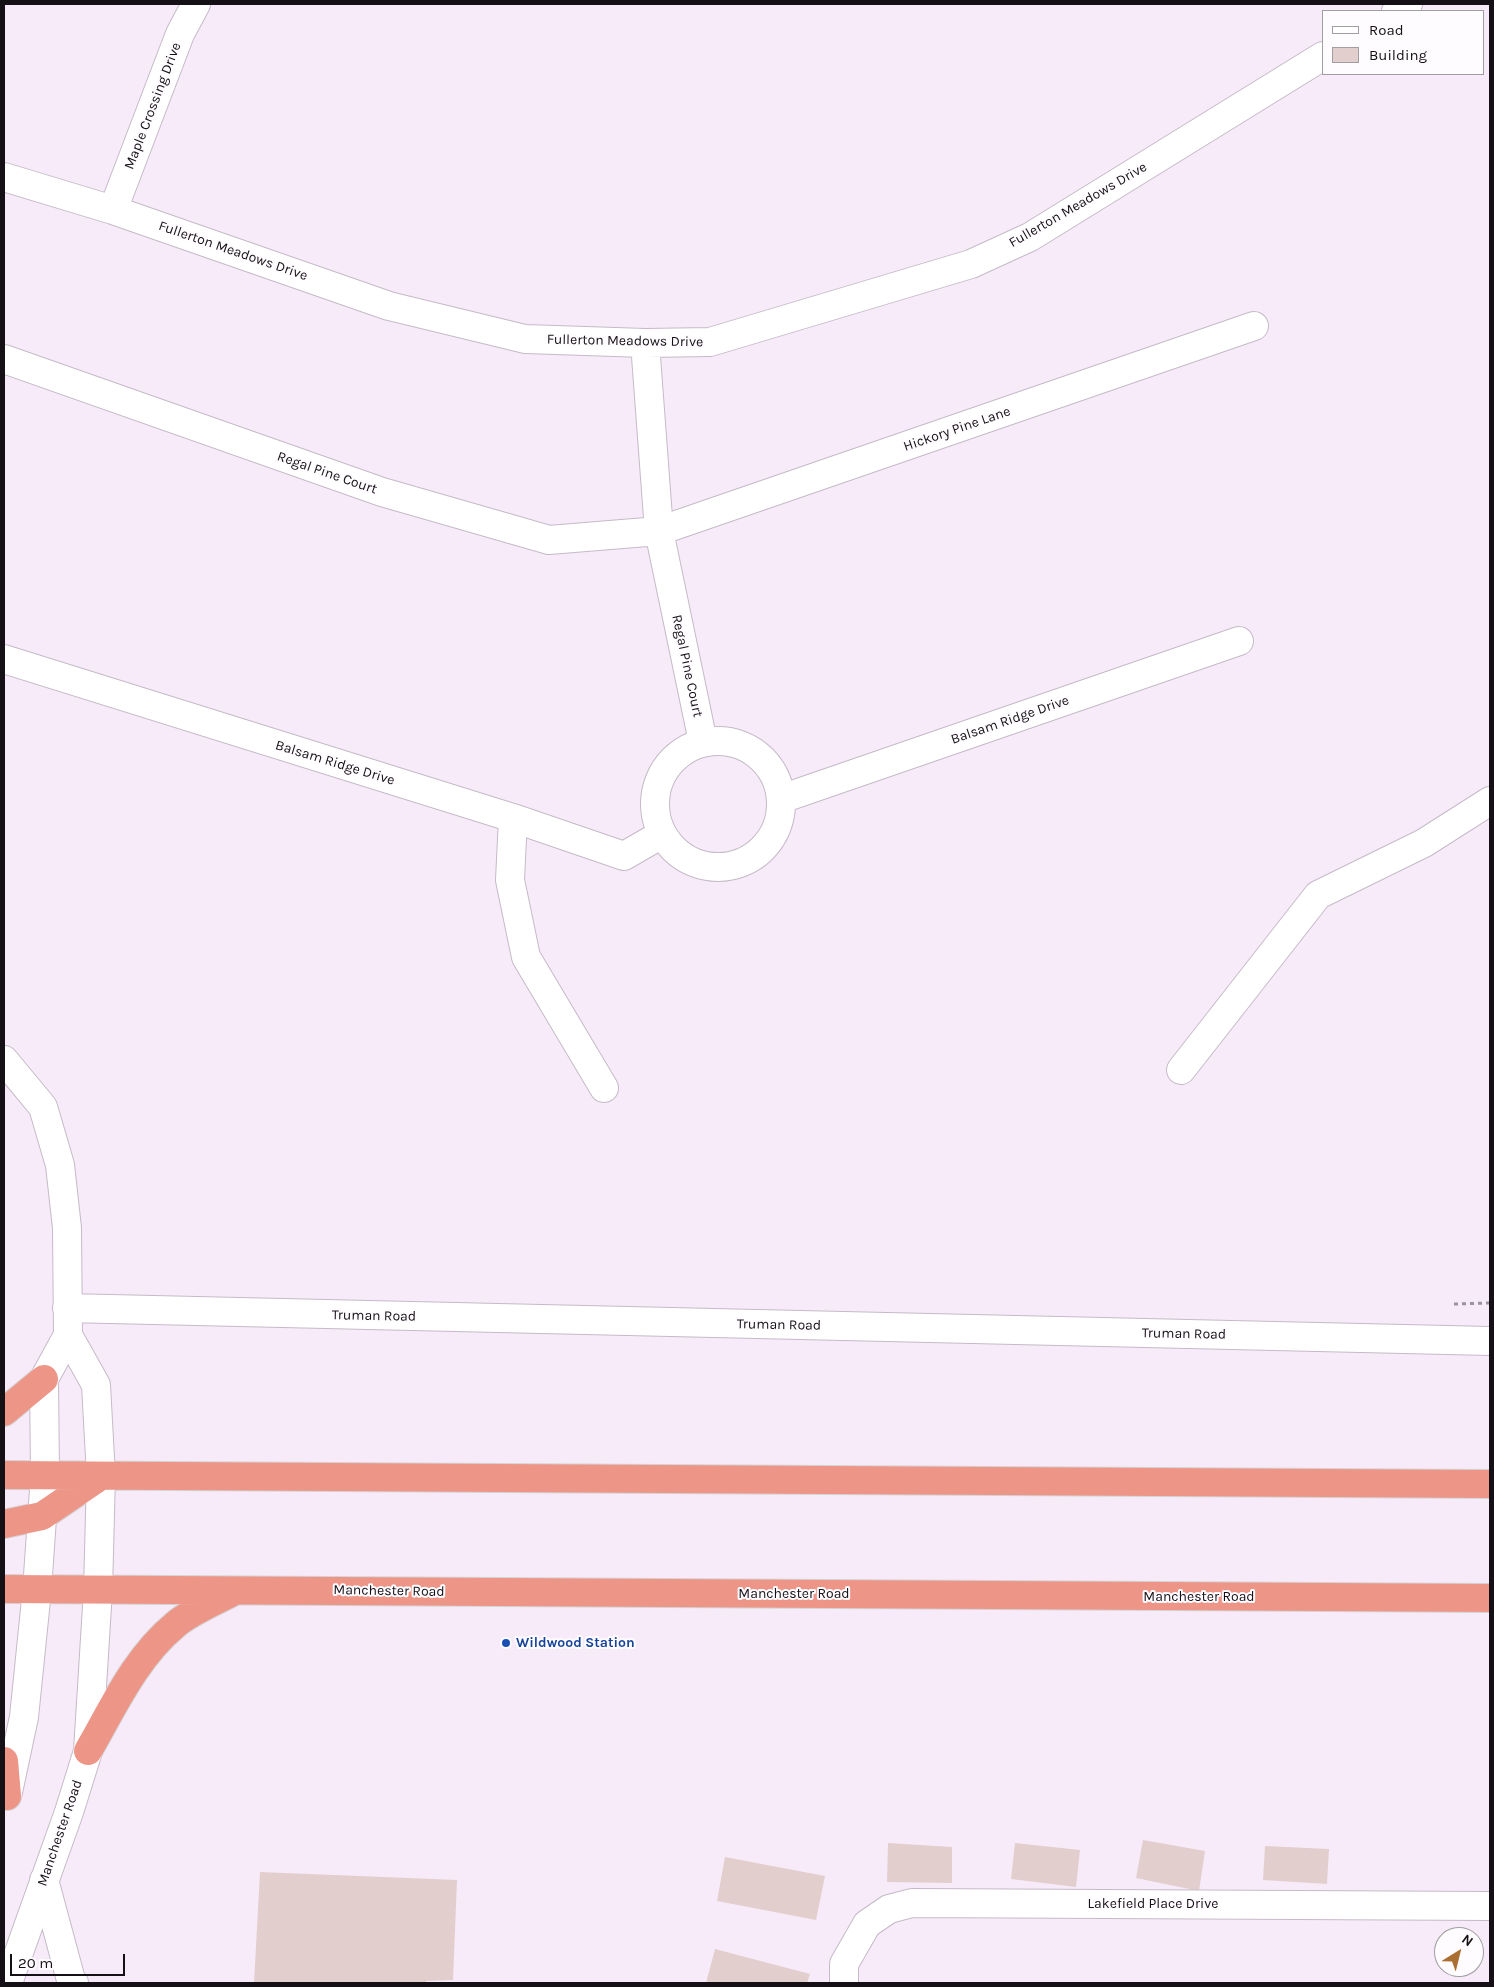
<!DOCTYPE html>
<html>
<head>
<meta charset="utf-8">
<style>
  body { margin:0 }
  #map { position:relative; width:1494px; height:1987px; overflow:hidden; background:#f7ebf9; font-family:Karla,sans-serif }
  canvas { display:block }
  .frame { position:absolute; inset:0; border:5px solid #141015; pointer-events:none }
  .legend { position:absolute; left:1322px; top:10px; width:162px; height:65px; box-sizing:border-box; background:#fffcff; border:1px solid #a19ea1; margin:0; padding:6px 9px; list-style:none; font-size:15px; color:#141015 }
  .legend li { display:flex; align-items:center; gap:10px; height:25px }
  .legend b { width:25px; border:1px solid #a19ea1 }
  .north { position:absolute; left:1434px; top:1927px; width:50px; height:50px; box-sizing:border-box; background:#fffcff; border:1px solid #a19ea1; border-radius:50%; rotate:36deg; font-size:14px; font-weight:700; line-height:20px; text-align:center; color:#141015 }
  .north::after { content:''; display:block; margin:auto; width:18px; height:22px; background:#ab7031; clip-path:polygon(50% 0,100% 100%,50% 72%,0 100%) }
  .scale { position:absolute; left:10px; top:1954px; width:115px; height:22px; box-sizing:border-box; border:2px solid #141015; border-top:0; padding-left:6px; font-size:15px; line-height:18px; white-space:nowrap; color:#141015; -webkit-text-stroke:4px #fffcff; paint-order:stroke }
</style>
</head>
<body>
<div id="map">
<canvas width="1494" height="1987"></canvas>
<div class="frame"></div>
<ul class="legend">
<li><b style="height:6px;background:#fff"></b>Road</li>
<li><b style="height:14px;background:#e3cece"></b>Building</li>
</ul>
<div class="north">N</div>
<div class="scale">20 m</div>
</div>
<script>
const c = document.querySelector('canvas').getContext('2d');
c.lineJoin = 'round';
function fillPath(path, color) {
  c.fillStyle = color;
  c.fill(path, 'evenodd');
}
function stroke(path, color, width, dash) {
  c.strokeStyle = color;
  c.lineWidth = width;
  c.lineCap = dash ? 'butt' : 'round';
  c.setLineDash(dash || []);
  c.stroke(path);
}
function write(font, color, halo, rows, align = 'center') {
  c.font = font + ' Karla,sans-serif';
  c.lineWidth = 4;
  c.setLineDash([]);
  c.textBaseline = 'middle';
  c.strokeStyle = halo;
  c.fillStyle = color;
  for (const [text, x, y, turn = 0] of rows) {
    c.save();
    c.translate(x, y);
    c.rotate((+turn || 0) * Math.PI / 180);
    c.textAlign = isNaN(turn) ? turn : align;
    if (halo) c.strokeText(text, 0, 0);
    c.fillText(text, 0, 0);
    c.restore();
  }
}
const building = new Path2D(`
  M1143 1840 1205 1851 1199 1891 1136 1878Z
  M888 1843 952 1847V1883L887 1882Z
  M1015 1843 1080 1850 1076 1887 1011 1879Z
  M1265 1846 1329 1849 1327 1884 1263 1880Z
  M725 1857 825 1876 816 1920 717 1901Z
  M260 1872 457 1880 453 1980 426 1981V1983H254Z
  M715 1949 810 1974 807 1983H706Z`);
const path = new Path2D(`
  M1454 1304 1490 1303`);
const minor = new Path2D(`
  M1396 11 1408 4
  M4 177 113 210 389 306 525 339 645 343 710 342 971 264 1030 237 1323 56
  M113 210 180 34 196 4
  M645 343 659 531 703 742
  M4 359 382 492 549 540 659 531 1254 326
  M4 659 513 818 624 856 662 834
  M655 804a63 63 0 1 1 126 0a63 63 0 1 1-126 0Z
  M781 799 1239 641
  M513 818 510 880 526 957 604 1088
  M4 1060 43 1107 60 1165 67 1228 68 1335 96 1385 101 1476 98 1590 88 1751 69 1812 8 1983
  M1181 1070 1318 895 1424 843 1490 801
  M67 1308 1490 1341
  M8 1792 24 1717 37 1590 45 1475 44 1379 68 1335
  M44 1880 71 1980 74 1983
  M844 1983V1964L867 1924 889 1909 912 1903 1490 1906`);
const highway = new Path2D(`
  M4 1412 44 1379
  M4 1475 1490 1484
  M4 1524 42 1516 101 1476
  M4 1589 1490 1598
  M88 1751C113 1708 135 1658 175 1625 188 1613 218 1600 235 1591
  M4 1761 7 1796`);
const markers = [
  [506,1643,5,"#1a4fb4"]
];
const streetNames = [
  ["Maple Crossing Drive",153,106,-69],
  ["Fullerton Meadows Drive",1078,205,-30],
  ["Fullerton Meadows Drive",233,251,19],
  ["Fullerton Meadows Drive",625,341,1],
  ["Hickory Pine Lane",957,429,-19],
  ["Regal Pine Court",327,473,19],
  ["Regal Pine Court",687,666,78],
  ["Balsam Ridge Drive",1010,720,-19],
  ["Balsam Ridge Drive",335,763,17],
  ["Truman Road",374,1316,1],
  ["Truman Road",779,1325,1],
  ["Truman Road",1184,1334,1],
  ["Manchester Road",389,1591,1],
  ["Manchester Road",794,1594],
  ["Manchester Road",1199,1597],
  ["Manchester Road",60,1833,-71],
  ["Lakefield Place Drive",1153,1904]
];
const transitNames = [
  ["Wildwood Station",516,1643]
];
fillPath(building, '#e3cece');
stroke(minor, '#c5bac7', 30);
stroke(highway, '#d5d4d5', 30);
stroke(path, '#9b939d', 3, [4, 4]);
stroke(minor, '#fff', 28);
stroke(highway, '#ed9587', 28);
for (const [x, y, r, color] of markers) {
  const dot = new Path2D();
  dot.arc(x, y, r, 0, 2 * Math.PI);
  c.fillStyle = color;
  c.fill(dot);
  stroke(dot, '#fffcff', 2);
}
write('14px', '#141015', '#fffcff', streetNames);
write('bold 14px', '#164399', '#fffcff', transitNames, 'left');
</script>
</body>
</html>
